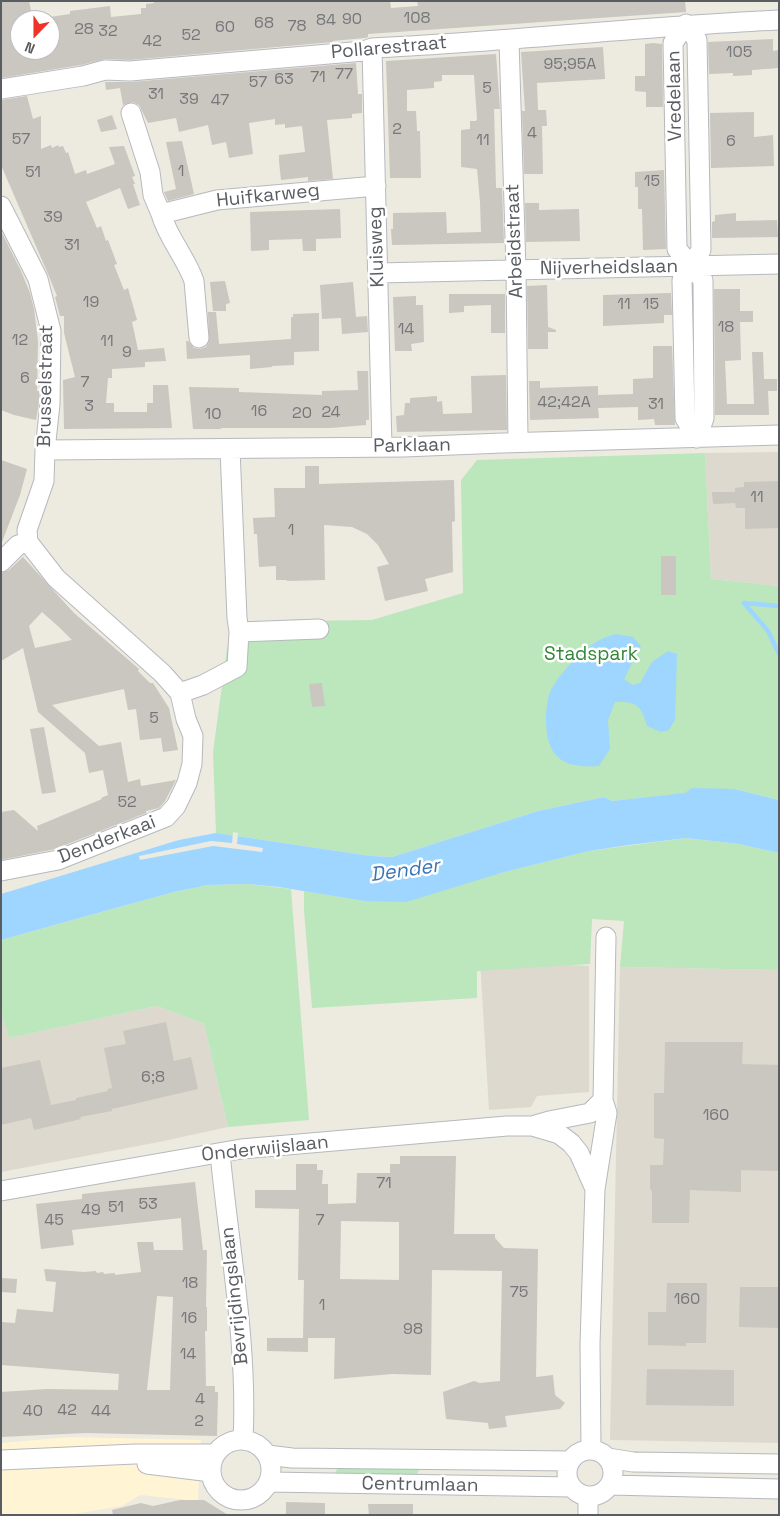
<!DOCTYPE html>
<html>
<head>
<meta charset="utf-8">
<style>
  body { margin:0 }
  #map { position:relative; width:780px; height:1516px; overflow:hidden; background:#edeae0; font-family:"Space Grotesk",sans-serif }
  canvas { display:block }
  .frame { position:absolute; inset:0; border:2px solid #595d62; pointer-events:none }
  .north { position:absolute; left:10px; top:10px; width:50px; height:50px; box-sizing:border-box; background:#fff; border:1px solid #bdbec0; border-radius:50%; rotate:202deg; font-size:14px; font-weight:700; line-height:20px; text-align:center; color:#595d62 }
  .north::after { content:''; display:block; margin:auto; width:18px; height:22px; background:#ed3426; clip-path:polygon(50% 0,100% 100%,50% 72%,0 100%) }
</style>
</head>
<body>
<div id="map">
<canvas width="780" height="1516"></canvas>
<div class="frame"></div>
<div class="north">N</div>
</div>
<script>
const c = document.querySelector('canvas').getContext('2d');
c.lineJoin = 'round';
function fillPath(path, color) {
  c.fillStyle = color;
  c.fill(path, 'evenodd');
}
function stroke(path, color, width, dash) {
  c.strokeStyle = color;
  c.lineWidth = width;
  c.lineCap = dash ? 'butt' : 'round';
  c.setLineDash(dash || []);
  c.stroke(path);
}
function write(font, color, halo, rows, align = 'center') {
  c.font = font + ' "Space Grotesk",sans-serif';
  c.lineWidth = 5;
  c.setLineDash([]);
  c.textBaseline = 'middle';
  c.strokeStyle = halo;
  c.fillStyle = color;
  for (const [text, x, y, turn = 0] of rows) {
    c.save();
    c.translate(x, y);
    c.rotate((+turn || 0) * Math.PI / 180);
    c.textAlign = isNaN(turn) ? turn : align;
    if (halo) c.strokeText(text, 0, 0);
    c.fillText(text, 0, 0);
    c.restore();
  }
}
const commercial = new Path2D(`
  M69 1437 201 1440 198 1501 140 1495 122 1506 68 1515H1V1443Z`);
const education = new Path2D(`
  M779 452V586L711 579 705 453Z
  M480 960 589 966V1092L537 1096 531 1107 489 1110Z
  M620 967 779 970V1443L610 1440Z
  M157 1006 204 1024 228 1127 159 1142 1 1172V1012L9 1038Z`);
const green = new Path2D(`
  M705 453 711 579 779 586V800L735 789 612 801 604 797 538 811 392 857 371 856 216 833 213 752 227 649 231 637V622L372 620 463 593 461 480 477 460Z
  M686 838 739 844 779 853V970L620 967 624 921 592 919 590 964 477 971V998L312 1008 304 910V891L364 901 501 873 589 851Z
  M248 884 291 889 309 1120 228 1127 204 1024 157 1006 9 1038 1 1012V940L174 892 208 885Z
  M339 1465 421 1466 415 1478 333 1477Z`);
const water = new Path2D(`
  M616 634 633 637 641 646 624 679 633 685 640 683 652 662 668 651 677 654 675 720 669 730 661 732 647 726C641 706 638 701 615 702L608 720 610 749 599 766C563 769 546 757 546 720 546 711 547 698 551 690 559 674 583 649 598 641 604 637 611 636 616 634Z
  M692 788 735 789 779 800V853L739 844 686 838 629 845 589 851 501 873 406 902 364 901 279 887 248 884 208 885 174 892 87 916 1 940V894L179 840 216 833 371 856 392 857 538 811 604 797 612 801 685 793Z`);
const pier = new Path2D(`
  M233 832 238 833 237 844 263 848 262 852 213 846 140 860 139 856 211 841 232 843Z`);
const stream = new Path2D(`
  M744 603 768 631 779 654
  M744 603 779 606`);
const building = new Path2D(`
  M1 1H29L33 20H20V50H50V17L70 14V11L110 6 111 17 141 14V8H146V4L154 3V1H390L391 8 418 6 417 1H685L686 12 368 34V37L365 38 332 41 333 42 130 60 105 59 81 65 1 78Z
  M773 39V51L779 50V68L752 70V75L733 76V73L709 74 708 42Z
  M653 43 662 44 663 107H646V92L635 91V76H645V44Z
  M603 47 605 79 537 83 538 110H546L547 126H542L543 174H524L522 111H525L521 52Z
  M496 54 500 109H494L496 188H502L504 243 392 245 391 229H393V213L446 212 447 233 481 232 480 202 477 169 461 167V130L470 129V121H476L477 119 474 75H442V81L434 82V88L407 90V111H416L417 131H420L421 178H390L386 61Z
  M356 63 358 94H362V113L352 114V118L327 120 333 179 308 181V177L281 180 279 161V155L305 152 302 126 285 128V124L275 125V119L249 123 253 154 229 158 226 142 212 145 208 125 179 132 176 118 148 123 139 105 133 102 123 105 120 88 106 90 105 82H131Z
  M27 96 33 119 41 116V149L51 145 52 148 58 145 59 147 63 146 66 153 68 152 75 174 86 170 87 174 115 164 109 147 124 146 135 176 132 177 135 184H133L140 205 128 209 120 188 86 202 97 228 101 226 106 241 108 240 117 264 114 265 124 290 128 288 137 320 132 322 138 350 164 348 166 361 145 362V367L112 369V378H108L106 403H114V412H147V403H153V385H168L172 428 64 429 63 380 75 377 64 333V316H60L55 297 57 296 48 274 1 165V100Z
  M754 112V137L773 135 774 166 711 168 710 113Z
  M112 115 117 129 101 132 97 120Z
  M182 141 194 194 168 201 164 192 176 189 166 142Z
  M664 170 666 249 643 250 642 209H638V187H635V172Z
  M525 203H539V210L579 209 580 241 526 242Z
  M340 209 341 238 316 239V251H303L302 239 269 240V250L251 251 250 212Z
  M736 213V221L777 220 778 237 712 238V222L715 221V215Z
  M1 231 21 271 30 293 34 309 38 341 37 391H39V403L36 420 14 415 1 410Z
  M225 281 230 303 226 304V311H213L210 282Z
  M353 282 356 317 367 316 368 332 342 334 341 318 322 319 320 285Z
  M547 285 548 327 556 330V332H548V349H528L527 286Z
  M714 289H740V311H753V322H740L741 360 725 361 727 404H754L752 352H763L764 379H777V391H768L769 415H715Z
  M671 293 672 315H664V323L603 326V295Z
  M449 294H505V333H491V305L464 306V312L449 313Z
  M416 296V305H423L424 342 411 344 412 351H395L393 297Z
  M208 312H216L219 344 291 339V317H293V314L319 313V351L294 352V365L272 366V367L250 369V355L187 359 186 341H188L194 348 200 349 206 347 209 342Z
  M653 346H672L675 425H655L654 419 638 420V407L598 408 599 418 530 420 529 381H540V388L598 386V395L633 394V379L653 378Z
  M357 371H368L369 420H366V425L330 428H221V429H193L189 387 239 388V392L322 395V391L358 390Z
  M506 375 507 430 397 432 396 416 404 415 405 403H410V398L437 396V402L442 401 443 414 472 413 471 376Z
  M1 460 27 469 20 495 2 542Z
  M305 466H319V484L454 480 455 521 452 522 453 572 425 579 428 591 385 601 377 567 389 564 378 545 367 534 352 527 324 525 325 580 287 581V580H276V566L259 567 257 534H254L253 518 275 517 274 488H305Z
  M779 481V528L745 529V508H736L735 503 713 504 712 492H735V488L744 487V482Z
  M661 556H676V595H661Z
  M23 557 74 613 139 669 138 671 150 683H153L169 708 178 750 163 752 161 738 140 740 136 709 128 710 124 689 52 705 99 746 121 742 128 782 140 779 141 786 176 780 165 801 159 808 146 811V813L55 849 1 860V812L14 810 38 831 37 826 102 799 101 798 108 795 103 770 89 773 85 753 38 712 23 648 1 661V573L9 570ZM42 612 60 628 72 640 35 648 29 626Z
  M322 683 325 706 312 707 309 684Z
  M44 727 56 792 42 794 30 729Z
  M166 1022 174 1061 191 1057 198 1089 112 1109V1111L80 1117 81 1119 34 1130 31 1118 1 1125V1068L40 1060 51 1105 76 1100V1098L108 1091 107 1089 112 1088 104 1048 126 1044 123 1031Z
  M665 1042H743L742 1064 779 1065V1171L741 1170V1192L690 1190 689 1223H652V1192L650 1188V1165H663L664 1139 654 1138V1093H664Z
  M400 1156H456L454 1234H495V1238L504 1248 538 1249 536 1377 553 1375 555 1395 565 1403 560 1409 505 1416 507 1427 489 1429 488 1423 446 1419 443 1392 474 1381 480 1383 500 1381 502 1271 432 1270 431 1375 392 1374 334 1379 335 1338H303L304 1280H298L299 1209 255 1208V1190H296V1164H317V1170H323L322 1184H328V1204L356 1203 357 1173H390V1164H400ZM341 1221 399 1222V1280L340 1279Z
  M195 1182 203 1250H207L206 1307H207V1331H205L206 1386H215V1392H218L217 1436 85 1433 1 1437V1392L47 1389 118 1390 119 1374 1 1365V1322L15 1323 17 1309 53 1312 56 1282 46 1281 44 1269 84 1272 96 1271 97 1273 103 1272 104 1274 115 1273V1275L141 1272 137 1242H153L154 1250H183L181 1218 72 1230 74 1245 41 1249 36 1204 82 1199V1194ZM157 1296 173 1297 170 1390H147Z
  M1 1278 17 1279 16 1293 1 1292Z
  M667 1283H707L706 1343H686V1346L648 1345V1312H666Z
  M740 1287H779V1328L739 1327Z
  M267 1338H308V1352L267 1351Z
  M647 1369 734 1370V1406L646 1405Z
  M180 1500H204L228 1515H113L112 1510 141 1503 153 1506Z
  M286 1502 325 1503V1515H286Z
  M368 1504H413V1515H369Z`);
const minor = new Path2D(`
  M509 40 516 270 518 442
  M372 48 382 447
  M1 89 83 76 105 70 130 71 364 51 372 48C508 42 643 26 779 20
  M131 113 150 172 153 195 161 214
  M1 206 38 279 51 331 50 404 45 450 44 481 27 530 28 542
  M378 273 779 264
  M199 338 194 281C186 258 168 238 161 214L217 200 376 186
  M697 438 704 418 703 280 677 249 673 43 686 24 697 40 701 250 682 280 685 418 697 438
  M45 450 404 447 502 443 779 435
  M1 562 18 545 28 542
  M239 632 319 629
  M180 693 203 685 237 667 239 632 237 618 230 449
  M1 871 58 860 166 817 176 806 187 783 192 764 193 736 186 719 180 693 162 673 56 578 28 542
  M532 1126 559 1134 571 1143 579 1153 595 1189 590 1344 591 1449
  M220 1153C229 1248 248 1344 243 1440
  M595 1189 607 1113 603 1100 606 937
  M1 1191 241 1149 507 1126H532L549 1121 590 1113 603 1100
  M211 1470a30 30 0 1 1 60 0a30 30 0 1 1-60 0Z
  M567 1473a23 23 0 1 1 46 0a23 23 0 1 1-46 0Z
  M267 1455 292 1458 570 1461
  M608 1458 633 1462 779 1464
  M1 1460 135 1454H215
  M147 1464 211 1472
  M269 1482 572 1487
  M610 1485 779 1489
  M588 1496V1515`);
const numberNames = [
  ["108",417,19],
  ["90",352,20],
  ["84",326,21],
  ["68",264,24],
  ["78",297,27],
  ["60",225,28],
  ["28",84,30],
  ["32",108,32],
  ["52",191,36],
  ["42",152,42],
  ["105",739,53],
  ["95;95A",570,65],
  ["77",344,75],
  ["71",318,78],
  ["63",284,80],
  ["57",258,83],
  ["5",487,89],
  ["31",156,95],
  ["39",189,100],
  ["47",220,101],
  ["2",397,130],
  ["4",532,134],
  ["57",21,140],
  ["11",483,141],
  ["6",731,142],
  ["1",181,172],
  ["51",33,173],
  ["15",652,182],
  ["39",53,218],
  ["31",72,246],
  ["19",91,303],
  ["11",624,305],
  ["15",651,305],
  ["18",726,328],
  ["14",406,330],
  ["12",20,341],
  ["11",107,342],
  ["9",127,353],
  ["6",25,379],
  ["7",85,383],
  ["42;42A",564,403],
  ["31",656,405],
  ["3",89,407],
  ["16",259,412],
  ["24",331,413],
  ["20",302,414],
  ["10",213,415],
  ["11",757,498],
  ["1",291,531],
  ["5",154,719],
  ["52",127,803],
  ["6;8",153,1078],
  ["160",716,1116],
  ["71",384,1184],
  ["53",148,1205],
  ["51",116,1208],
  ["49",91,1211],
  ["45",54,1221],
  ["7",320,1221],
  ["18",190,1284],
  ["75",519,1293],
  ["160",687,1300],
  ["1",322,1306],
  ["16",189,1319],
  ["98",413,1330],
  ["14",188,1355],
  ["4",200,1400],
  ["42",67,1411],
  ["40",33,1412],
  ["44",101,1412],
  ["2",199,1422]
];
const streetNames = [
  ["Pollarestraat",389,48,-5],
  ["Vredelaan",675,96,-91],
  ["Huifkarweg",268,196,-6],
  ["Arbeidstraat",515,241,-92],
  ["Kluisweg",377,247,-92],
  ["Nijverheidslaan",609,268,-1],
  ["Brusselstraat",46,386,-89],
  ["Parklaan",412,446,-1],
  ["Denderkaai",107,840,-21],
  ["Onderwijslaan",265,1149,-6],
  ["Bevrijdingslaan",235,1296,-96],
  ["Centrumlaan",420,1485,1]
];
const parkNames = [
  ["Stadspark",591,655]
];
const waterNames = [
  ["Dender",405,871,-8]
];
fillPath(commercial, '#fff4d4');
fillPath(education, '#ddd9cf');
fillPath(green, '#bce6bc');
fillPath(water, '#9ed6ff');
fillPath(pier, '#edeae0');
stroke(stream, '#9ed6ff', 4.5);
fillPath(building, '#cac6c0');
stroke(minor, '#b6b9be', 21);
stroke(minor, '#fff', 19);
write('16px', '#75777a', null, numberNames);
write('19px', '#595d62', '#fff', streetNames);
write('19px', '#338736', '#fff', parkNames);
write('italic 20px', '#3a76b3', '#fff', waterNames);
</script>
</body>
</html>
